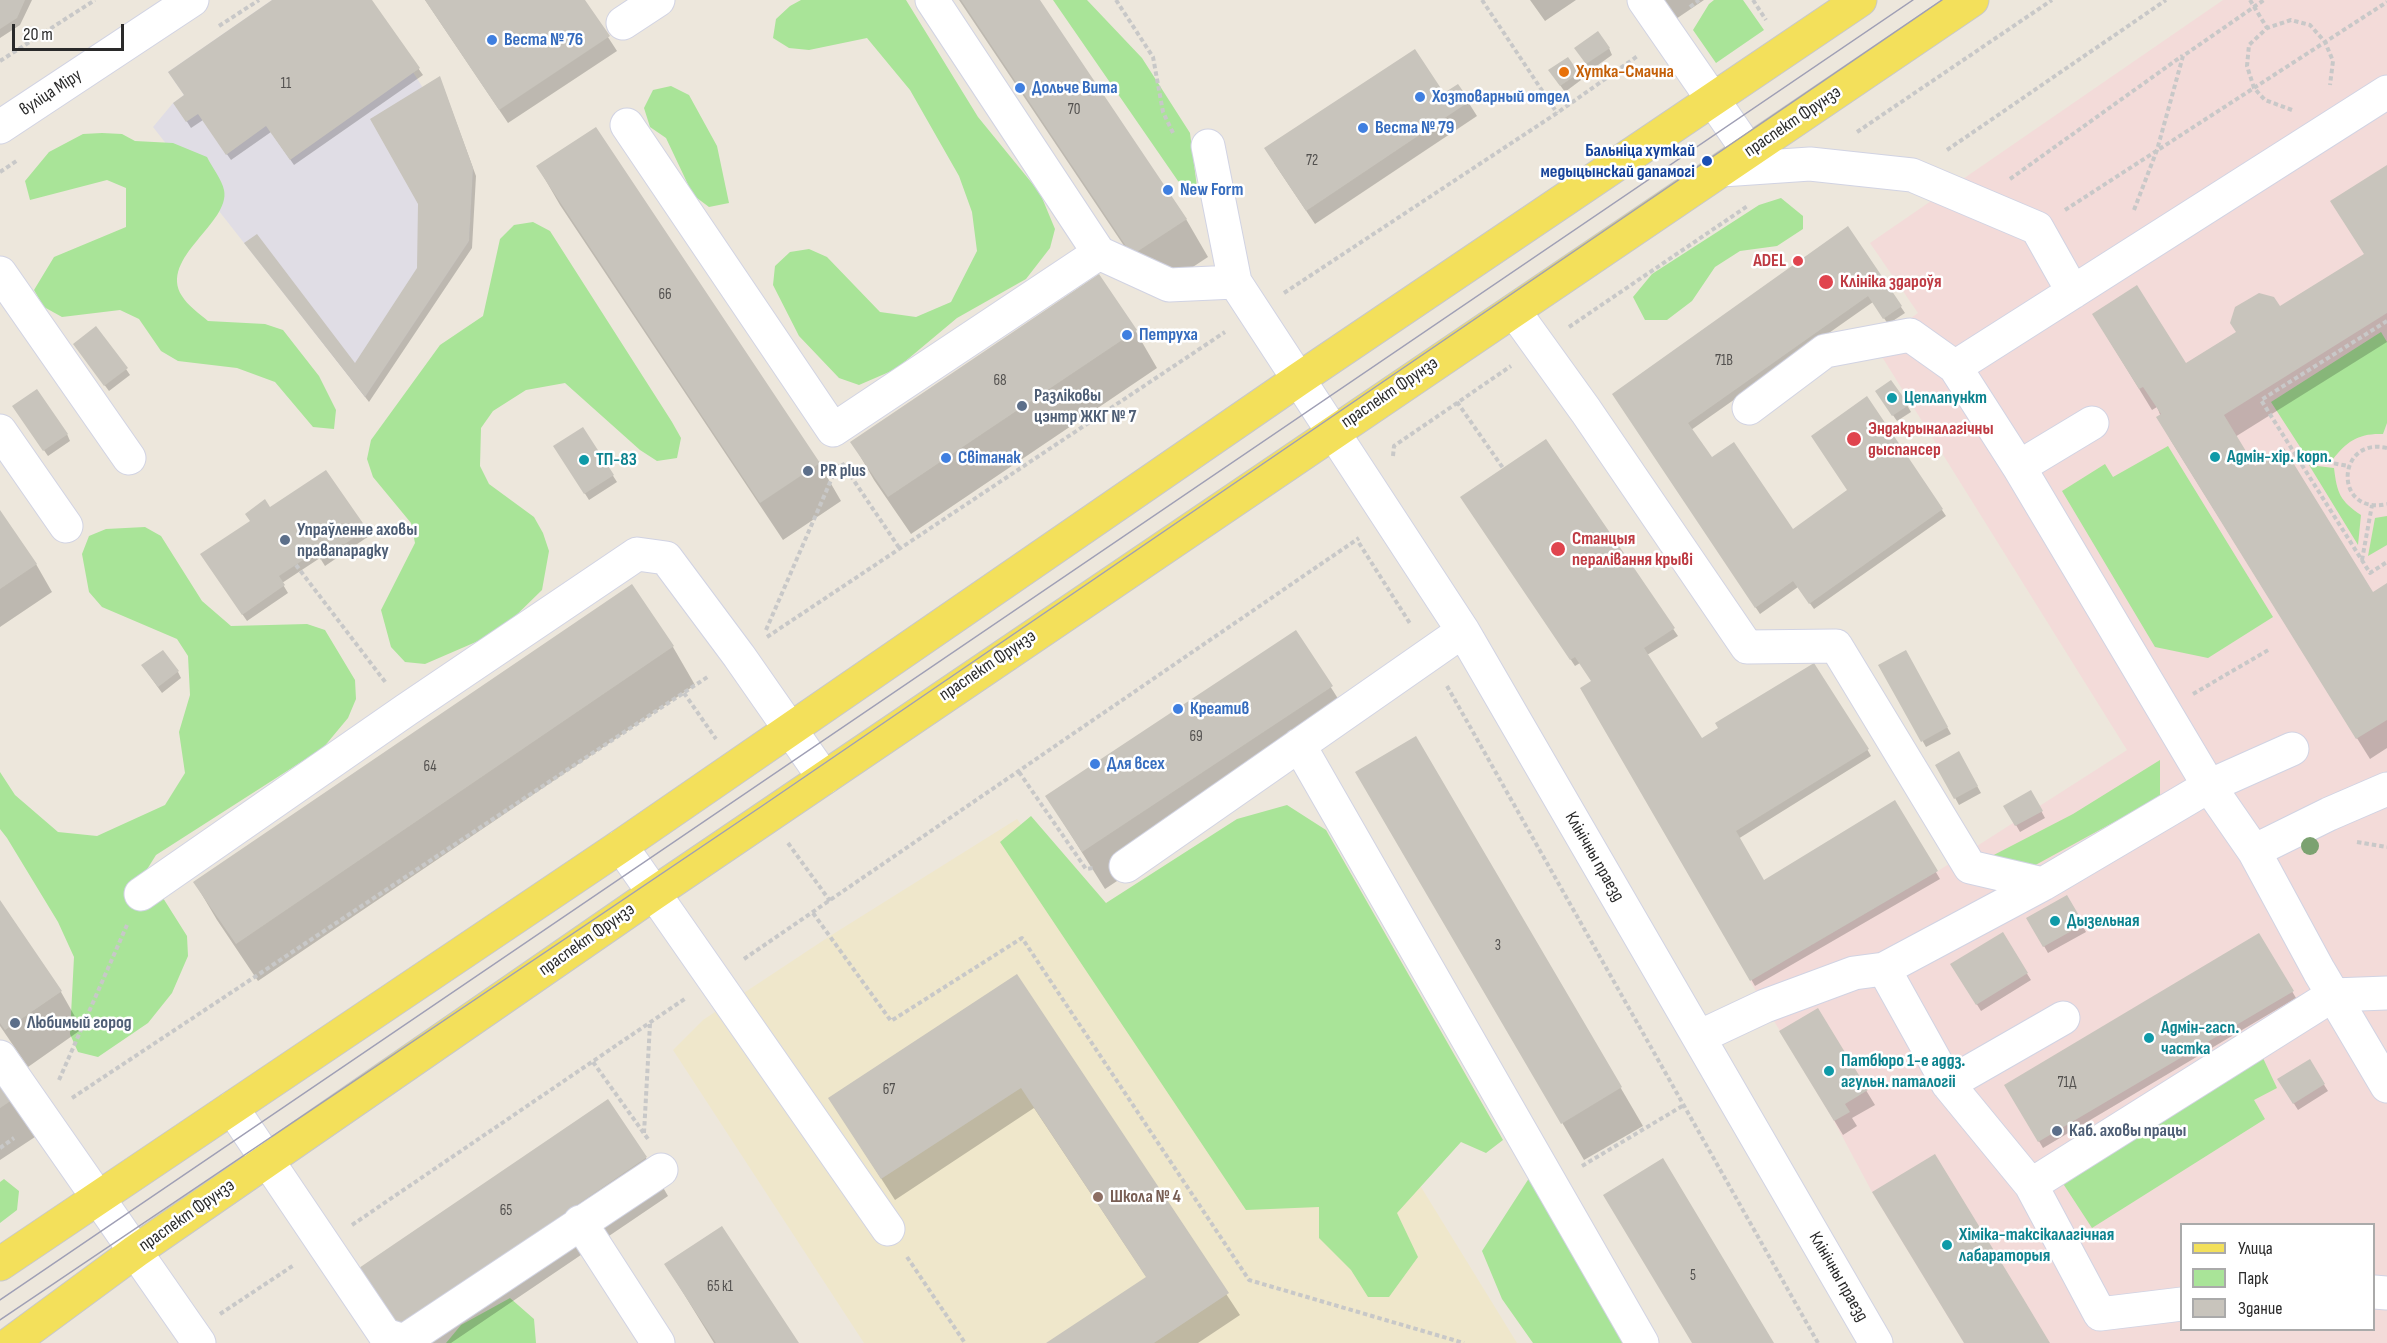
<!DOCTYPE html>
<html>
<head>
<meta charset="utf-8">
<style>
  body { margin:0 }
  #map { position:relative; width:2387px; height:1343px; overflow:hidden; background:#ede7dc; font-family:"Sofia Sans Condensed",sans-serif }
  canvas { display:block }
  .legend { position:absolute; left:2180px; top:1223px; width:195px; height:108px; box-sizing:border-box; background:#fff; border:2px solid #aaa; margin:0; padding:8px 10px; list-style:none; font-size:18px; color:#2a2a2a }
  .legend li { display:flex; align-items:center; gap:12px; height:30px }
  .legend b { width:30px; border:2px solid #aaa }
  .scale { position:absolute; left:12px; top:24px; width:112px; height:27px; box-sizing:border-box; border:3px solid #2a2a2a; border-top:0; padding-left:8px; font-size:18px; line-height:21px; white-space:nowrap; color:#2a2a2a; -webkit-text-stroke:4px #fff; paint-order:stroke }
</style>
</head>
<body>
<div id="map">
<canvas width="2387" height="1343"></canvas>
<ul class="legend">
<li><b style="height:8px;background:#f3e05b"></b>Улица</li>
<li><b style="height:16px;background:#a9e498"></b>Парк</li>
<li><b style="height:16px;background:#c8c4bc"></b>Здание</li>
</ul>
<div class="scale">20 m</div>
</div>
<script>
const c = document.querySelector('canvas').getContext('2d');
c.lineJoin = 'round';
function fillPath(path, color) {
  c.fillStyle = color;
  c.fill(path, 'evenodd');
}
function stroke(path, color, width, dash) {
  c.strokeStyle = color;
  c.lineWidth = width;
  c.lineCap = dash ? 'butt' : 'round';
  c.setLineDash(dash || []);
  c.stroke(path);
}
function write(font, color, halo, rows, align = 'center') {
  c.font = font + ' "Sofia Sans Condensed",sans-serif';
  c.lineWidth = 5;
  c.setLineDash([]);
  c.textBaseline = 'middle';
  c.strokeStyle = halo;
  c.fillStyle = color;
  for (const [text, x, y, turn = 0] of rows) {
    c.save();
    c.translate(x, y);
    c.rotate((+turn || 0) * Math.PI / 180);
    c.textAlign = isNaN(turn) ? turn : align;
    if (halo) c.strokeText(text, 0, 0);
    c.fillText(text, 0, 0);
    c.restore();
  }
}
const industrial = new Path2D(`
  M272 0H368L473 168 469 241 365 397 153 127 173 103 184 95 168 72Z`);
const education = new Path2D(`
  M1017 819 1096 929 1242 896 1517 1343H864L673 1050 703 1020 830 936Z`);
const medical = new Path2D(`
  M2223 0H2387V1343H1964L1872 1192 1834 1121 1750 981 1938 871 2127 750 1874 344 1918 313 1870 243ZM2182 1224H2374V1330H2182Z`);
const green = new Path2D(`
  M801 0H906L978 117 1040 193 1055 229 1050 248 1026 279 957 318 896 369 859 385 839 378 799 336 773 285 775 266 790 252 809 249 827 257 880 312 916 317 951 302 977 251 972 212 959 176 910 90 867 38 809 50 789 48 773 38 776 19 790 6Z
  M1053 0H1087L1142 58 1190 133 1198 195 1178 181Z
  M1714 0H1743L1764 30 1716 63 1693 30 1709 4Z
  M671 86 689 95 717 146 729 203 709 207 693 195 666 138 650 127 644 108 653 90Z
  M102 133 122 134 135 141 173 143 207 157C212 167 222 180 224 190 231 223 158 258 182 296 187 305 200 314 208 321L265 324 283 330 319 376 336 410 334 429 313 427 275 382 237 368 178 361 161 351 139 319 120 310 62 317 44 307 34 290 54 257 126 227V188L107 180 30 200 25 181 49 152 83 134Z
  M1781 198 1803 216V229L1777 246 1740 251 1715 267 1692 301 1667 320H1645L1633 297 1652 274 1759 205Z
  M533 222 550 231 672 422 681 438 677 458 657 461 640 450 565 383 526 390 493 411 481 428 480 466 489 484 534 517 543 533 549 551 542 590 499 632 425 664 405 662 391 647 381 610 415 543 411 523 373 477 367 459 371 440 440 345 483 316 500 239 514 225Z
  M2381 332 2387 342V423L2383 434C2359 433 2347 441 2333 459L2304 453 2271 402Z
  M2168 446 2273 617 2208 658 2155 647 2062 491 2105 464 2113 477Z
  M2309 465 2334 468C2337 493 2340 501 2361 515L2358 545Z
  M2387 516V545L2368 556 2375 518Z
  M145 527 161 536 202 601 231 626 307 624 325 630 355 680 356 699 348 718 323 748 156 855 146 871 187 936 188 956 172 993 148 1023 98 1057 78 1052 70 1034 74 957 58 922 7 838 0 829V772L15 795 58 832 97 836 165 805 185 773 179 732 190 695 188 656 177 639 102 607 89 592 82 554 89 536 106 529Z
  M2160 760V797L2019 874 1986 859 2073 814Z
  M1287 805 1326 830 1503 1140 1486 1153 1461 1142 1397 1213 1418 1257 1389 1297H1368L1351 1270 1319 1238V1207L1246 1210 1000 842 1031 816 1106 903 1237 819Z
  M2263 1058 2277 1088 2254 1100 2265 1119 2092 1228 2062 1182Z
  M1533 1172 1625 1343H1533L1502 1299 1482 1251Z
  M4 1179 19 1191 17 1210 0 1223V1182Z
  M510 1298 534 1319 536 1343H446L461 1325Z`);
const shadow = new Path2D(`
  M0 0H32L20 25 0 38Z
  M275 0H370L423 75 294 165 271 132 231 160 203 120 191 128 179 109Z
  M425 0H584L617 51 508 123Z
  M959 0H1039L1186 219 1208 257 1155 292Z
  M1530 0H1576L1545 21Z
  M1659 0H1704L1673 21Z
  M1609 48 1612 55 1591 70 1580 55Z
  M1578 74 1581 80 1565 92 1554 77Z
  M440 78 476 176 472 248 369 402 250 249 355 366 419 268Z
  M1458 86 1477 116 1315 224 1274 163 1444 95Z
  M538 167 819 463 841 501 783 540 560 205Z
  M2387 167V342L2235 437 2255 468 2373 594 2387 585V748L2370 759 2170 439 2157 407 2152 410 2106 335 2185 365 2365 255Z
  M1848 228 1905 313 1888 324 1873 302 1691 430 1712 459 1793 531 1849 491 1942 510 1946 516 1814 609 1798 587 1760 614 1618 400Z
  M1135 330 1157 368 911 534 874 480 852 442Z
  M79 351 126 369 130 375 109 391Z
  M1881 398 1907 405 1911 412 1897 421Z
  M18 413 67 434 70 441 48 456Z
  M583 429 617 482 589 500 555 446Z
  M1546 441 1678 636 1647 655 1702 740 1867 749 1871 756 1738 839 1763 882 1894 802 1940 879 1755 986 1582 688 1593 681 1580 663 1575 666 1466 504Z
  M270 509 365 530 369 536 325 566 320 558 282 583 288 593 247 621 206 561Z
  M0 513 36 564 52 592 0 627Z
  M632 586 673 647 695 685 258 981 217 920 195 883Z
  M1296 632 1354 724 1105 889 1047 797Z
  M1905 652 1951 734 1926 747 1880 666Z
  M147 672H178L181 678 162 693Z
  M1416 738 1643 1126 1584 1160 1357 772Z
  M1959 753 1981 793 1959 805 1937 765Z
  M2031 792 2045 818 2020 832 2005 806Z
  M2067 897 2086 932 2048 953 2028 918Z
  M0 902 61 992 82 1029 28 1067 0 1026Z
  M2002 934 2031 980 1981 1011 1952 964Z
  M2259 935 2296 998 2043 1148 2006 1085Z
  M1017 976 1240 1315 1198 1343H1049L1147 1278 1034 1108 895 1200 830 1099Z
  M1817 1010 1875 1105 1852 1118 1857 1126 1843 1135 1781 1032Z
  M2309 1061 2328 1091 2298 1110 2279 1080Z
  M0 1079 35 1137 0 1160Z
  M608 1101 646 1158 668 1196 451 1343H408L383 1306Z
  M666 1265 797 1343H714Z`);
const building = new Path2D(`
  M0 0H25L17 18 0 29Z
  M272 0H372L420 68 290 160 266 126 226 155 198 114 186 122 173 103 184 95 168 72Z
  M425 0H585L610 36 499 110Z
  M961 0H1040L1187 219 1132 255Z
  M1598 31 1610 48 1586 64 1574 48Z
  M1415 49 1444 93 1458 84 1470 101 1306 211 1264 148Z
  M1568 57 1579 73 1560 86 1548 70Z
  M440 76 473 168 469 241 365 397 244 243 257 234 355 363 417 268 418 204 370 119Z
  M596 127 820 463 760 503 536 166Z
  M2387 165V313L2224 415 2255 466 2284 448 2373 592 2387 583V720L2356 739 2156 417 2161 414 2143 387 2139 389 2092 314 2137 285 2186 363 2236 332 2230 323 2235 307 2259 293 2274 297 2280 306 2364 254 2330 201Z
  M1848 226 1902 306 1883 319 1868 296 1688 423 1712 457 1734 442 1793 529 1847 490 1811 436 1867 396 1943 509 1809 604 1793 581 1755 608 1612 394Z
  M1099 274 1137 330 888 497 850 442Z
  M96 326 128 368 104 386 73 344Z
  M1891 380 1909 405 1892 416 1875 391Z
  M37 389 68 434 43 451 12 406Z
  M583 427 614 475 584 494 553 446Z
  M1546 439 1675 628 1644 648 1702 738 1718 728 1715 723 1814 663 1869 749 1736 831 1764 880 1895 800 1938 871 1750 981 1580 688 1591 681 1575 657 1570 660 1460 497Z
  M326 470 367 529 321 560 315 552 279 576 285 585 242 615 200 554 250 521 245 514 265 499 270 507Z
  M0 510 37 564 0 589Z
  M632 584 674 646 236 944 193 882Z
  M1296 630 1333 686 1082 852 1045 796Z
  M163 650 179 671 158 687 141 665Z
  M1906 650 1948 727 1921 742 1878 665Z
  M1416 736 1622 1087 1561 1124 1355 772Z
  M1959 751 1978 786 1954 799 1935 765Z
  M2031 790 2043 811 2015 826 2003 806Z
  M2067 895 2084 924 2043 947 2026 918Z
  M0 900 62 991 5 1030 0 1023Z
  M2003 932 2028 973 1976 1005 1950 964Z
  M2259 933 2294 991 2038 1142 2004 1085Z
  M1017 974 1229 1293 1154 1343H1046L1146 1277 1021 1088 881 1179 828 1098Z
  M1818 1008 1868 1090 1845 1104 1850 1112 1834 1121 1779 1031Z
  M2310 1059 2325 1084 2293 1104 2277 1079Z
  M0 1076 15 1098 0 1108Z
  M608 1099 647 1157 399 1326 359 1268Z
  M1935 1154 2023 1298 2050 1343H1964L1872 1192Z
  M1663 1158 1774 1343H1692L1680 1323 1603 1195Z
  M722 1226 799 1343H716L664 1264Z`);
const path = new Path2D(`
  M1116 0 1153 57 1163 112 1174 135
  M1482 0 1557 113
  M1753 0 1766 20
  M2250 0 2267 28
  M1690 7 1699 0
  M219 26 259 0
  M0 61 95 0
  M2292 110 2265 100 2254 88 2247 66 2249 45 2267 28 2291 20 2310 25 2325 42 2333 61 2330 85
  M1857 132 2052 0
  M1947 150 2166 0
  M0 172 18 160
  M2010 179 2182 56
  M2065 210 2387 2
  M2134 210 2157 150 2183 56 2264 0
  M1284 293 1557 113 1639 55
  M2387 321 2261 400 2370 573 2387 562
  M1569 327 1749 205
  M1457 402 1503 468
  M2387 448C2336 436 2333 516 2387 504
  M1393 456 1394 446 1511 366
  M2297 457 2349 466
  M842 463 900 549
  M1359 543 1411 625
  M2362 560 2372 505
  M296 565 386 683
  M766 630 838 464
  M767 637 1225 332
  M1447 686 1818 1343
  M684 693 716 739
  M2193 694 2270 649
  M1019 772 1086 869 1093 868
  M2357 842 2387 847
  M788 843 830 901
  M813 913 891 1021 1022 938 1249 1280 1464 1343
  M744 959 1359 538
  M593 1062 648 1139
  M59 1080 127 925
  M72 1098 709 676
  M644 1133 650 1024
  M0 1148 14 1138
  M1582 1166 1684 1105
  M352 1225 686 998
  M907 1257 965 1343
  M220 1314 294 1265`);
const minor = new Path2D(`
  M932 0 1099 253 1169 285 1235 282
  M1644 0 1749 152
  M623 23 658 0
  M627 125 833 430 1099 253
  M0 127 192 0
  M1208 146 1235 282 1463 631 1876 1343
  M1722 170 1810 164 1912 175 2037 228 2073 292
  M0 273 129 458
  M1514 311 1586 411 1747 647 1836 646 1970 867 2043 884
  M1955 367 2387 92
  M1749 408 1825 351 1910 335 1955 367 2019 467 2209 786 2254 851 2319 971 2387 1086
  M0 431 66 526
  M2019 467 2092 423
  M1299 745 1642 1343
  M621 846 888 1229
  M2254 851 2329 814 2387 789
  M1126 866 1463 631
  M141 894 406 710 637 554 666 558 739 656 824 778
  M1884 969 1948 1084 2031 1185
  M1699 1037 1765 1006 1854 973 1884 969 2043 884 2209 786 2292 749
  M0 1057 199 1343
  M1948 1084 2063 1018
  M232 1108 385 1335 404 1341 661 1170
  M580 1222 658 1343
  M2374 1292 2387 1293
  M2182 1304 2100 1314 2031 1185 2333 995 2387 993`);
const major = new Path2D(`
  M0 1264 621 846 1299 379 1860 0
  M11 1343 136 1251 653 894 1972 0`);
const tram = new Path2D(`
  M0 1300 1913 0
  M0 1320 762 806 1942 0`);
const trees = [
  [2310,846]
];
const markers = [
  [492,40,6,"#3f7fe0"],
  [1564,72,6,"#e8710a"],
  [1020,88,6,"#3f7fe0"],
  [1420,97,6,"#3f7fe0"],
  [1363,128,6,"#3f7fe0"],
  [1707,161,6,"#1a4fb4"],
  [1168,190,6,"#3f7fe0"],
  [1798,261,6,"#e0444e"],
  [1826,282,8,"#e0444e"],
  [1127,335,6,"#3f7fe0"],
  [1892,398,6,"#0f9aa8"],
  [1022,406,6,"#5c6f8a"],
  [1854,439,8,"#e0444e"],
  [2215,457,6,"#0f9aa8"],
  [946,458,6,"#3f7fe0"],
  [584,460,6,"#0f9aa8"],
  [808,471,6,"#5c6f8a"],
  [285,540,6,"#5c6f8a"],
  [1558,549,8,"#e0444e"],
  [1178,709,6,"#3f7fe0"],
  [1095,764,6,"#3f7fe0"],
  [2055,921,6,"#0f9aa8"],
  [15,1023,6,"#5c6f8a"],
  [2149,1038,6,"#0f9aa8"],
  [1829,1071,6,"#0f9aa8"],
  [2057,1131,6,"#5c6f8a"],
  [1098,1197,6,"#8d6e63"],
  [1947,1245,6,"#0f9aa8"]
];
const numberNames = [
  ["11",286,84],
  ["70",1074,110],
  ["72",1312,161],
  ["66",665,295],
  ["71В",1724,361],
  ["68",1000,381],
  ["69",1196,737],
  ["64",430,767],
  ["3",1498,946],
  ["71Д",2067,1083],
  ["67",889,1090],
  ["65",506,1211],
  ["5",1693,1276],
  ["65 к1",720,1287]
];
const shopNames = [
  ["Веста № 76",504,40],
  ["Дольче Вита",1032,88],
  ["Хозтоварный отдел",1432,97],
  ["Веста № 79",1375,128],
  ["New Form",1180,190],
  ["Петруха",1139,335],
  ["Світанак",958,458],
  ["Креатив",1190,709],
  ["Для всех",1107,764]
];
const foodNames = [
  ["Хутка-Смачна",1576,72]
];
const streetNames = [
  ["вуліца Міру",51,93,-33],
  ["праспект Фрунзэ",1793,122,-34],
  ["праспект Фрунзэ",1390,393,-34],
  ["праспект Фрунзэ",988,666,-34],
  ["Клінічны праезд",1594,857,60],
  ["праспект Фрунзэ",587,940,-35],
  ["праспект Фрунзэ",187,1216,-35],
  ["Клінічны праезд",1838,1277,60]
];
const transitNames = [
  ["Бальніца хуткай",1695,151],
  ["медыцынскай дапамогі",1695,172]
];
const healthNames = [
  ["ADEL",1786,261,"right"],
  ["Клініка здароўя",1840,282],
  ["Эндакрыналагічны",1868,429],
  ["дыспансер",1868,450],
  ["Станцыя",1572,539],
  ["пералівання крыві",1572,560]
];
const serviceNames = [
  ["Разліковы",1034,396],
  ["цэнтр ЖКГ № 7",1034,417],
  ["PR plus",820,471],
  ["Упраўленне аховы",297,530],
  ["правапарадку",297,551],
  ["Любимый город",27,1023],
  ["Каб. аховы працы",2069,1131]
];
const cultureNames = [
  ["Цеплапункт",1904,398],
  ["Адмін-хір. корп.",2227,457],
  ["ТП-83",596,460],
  ["Дызельная",2067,921],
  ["Адмін-гасп.",2161,1028],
  ["частка",2161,1049],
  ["Патбюро 1-е аддз.",1841,1061],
  ["агульн. паталогіі",1841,1082],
  ["Хіміка-таксікалагічная",1959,1235],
  ["лабараторыя",1959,1256]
];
const educationNames = [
  ["Школа № 4",1110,1197]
];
fillPath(industrial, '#e0dde5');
fillPath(education, '#efe7cb');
fillPath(medical, '#f3dbd9');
fillPath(green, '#a9e498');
fillPath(shadow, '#0003');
fillPath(building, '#c8c4bc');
stroke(minor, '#d1d3e3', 35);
stroke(major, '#c8c8c8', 35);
stroke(path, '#c8c8c8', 4, [4.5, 3]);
stroke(minor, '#fff', 33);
stroke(major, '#f3e05b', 33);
stroke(tram, '#9f9fb5', 1.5);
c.fillStyle = '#7ca271';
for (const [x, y] of trees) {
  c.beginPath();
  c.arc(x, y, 9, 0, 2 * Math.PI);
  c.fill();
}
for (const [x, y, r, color] of markers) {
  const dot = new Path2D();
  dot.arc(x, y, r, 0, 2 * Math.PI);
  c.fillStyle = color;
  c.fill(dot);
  stroke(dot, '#fff', 2);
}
write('15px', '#52504e', null, numberNames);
write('bold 18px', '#366cbe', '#fff', shopNames, 'left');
write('bold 18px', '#c56008', '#fff', foodNames, 'left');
write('18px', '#2a2a2a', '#fff', streetNames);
write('bold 18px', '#164399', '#fff', transitNames, 'right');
write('bold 18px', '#be3a42', '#fff', healthNames, 'left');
write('bold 18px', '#4e5e75', '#fff', serviceNames, 'left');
write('bold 18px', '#0d838f', '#fff', cultureNames, 'left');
write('bold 18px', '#785e54', '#fff', educationNames, 'left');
</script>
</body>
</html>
